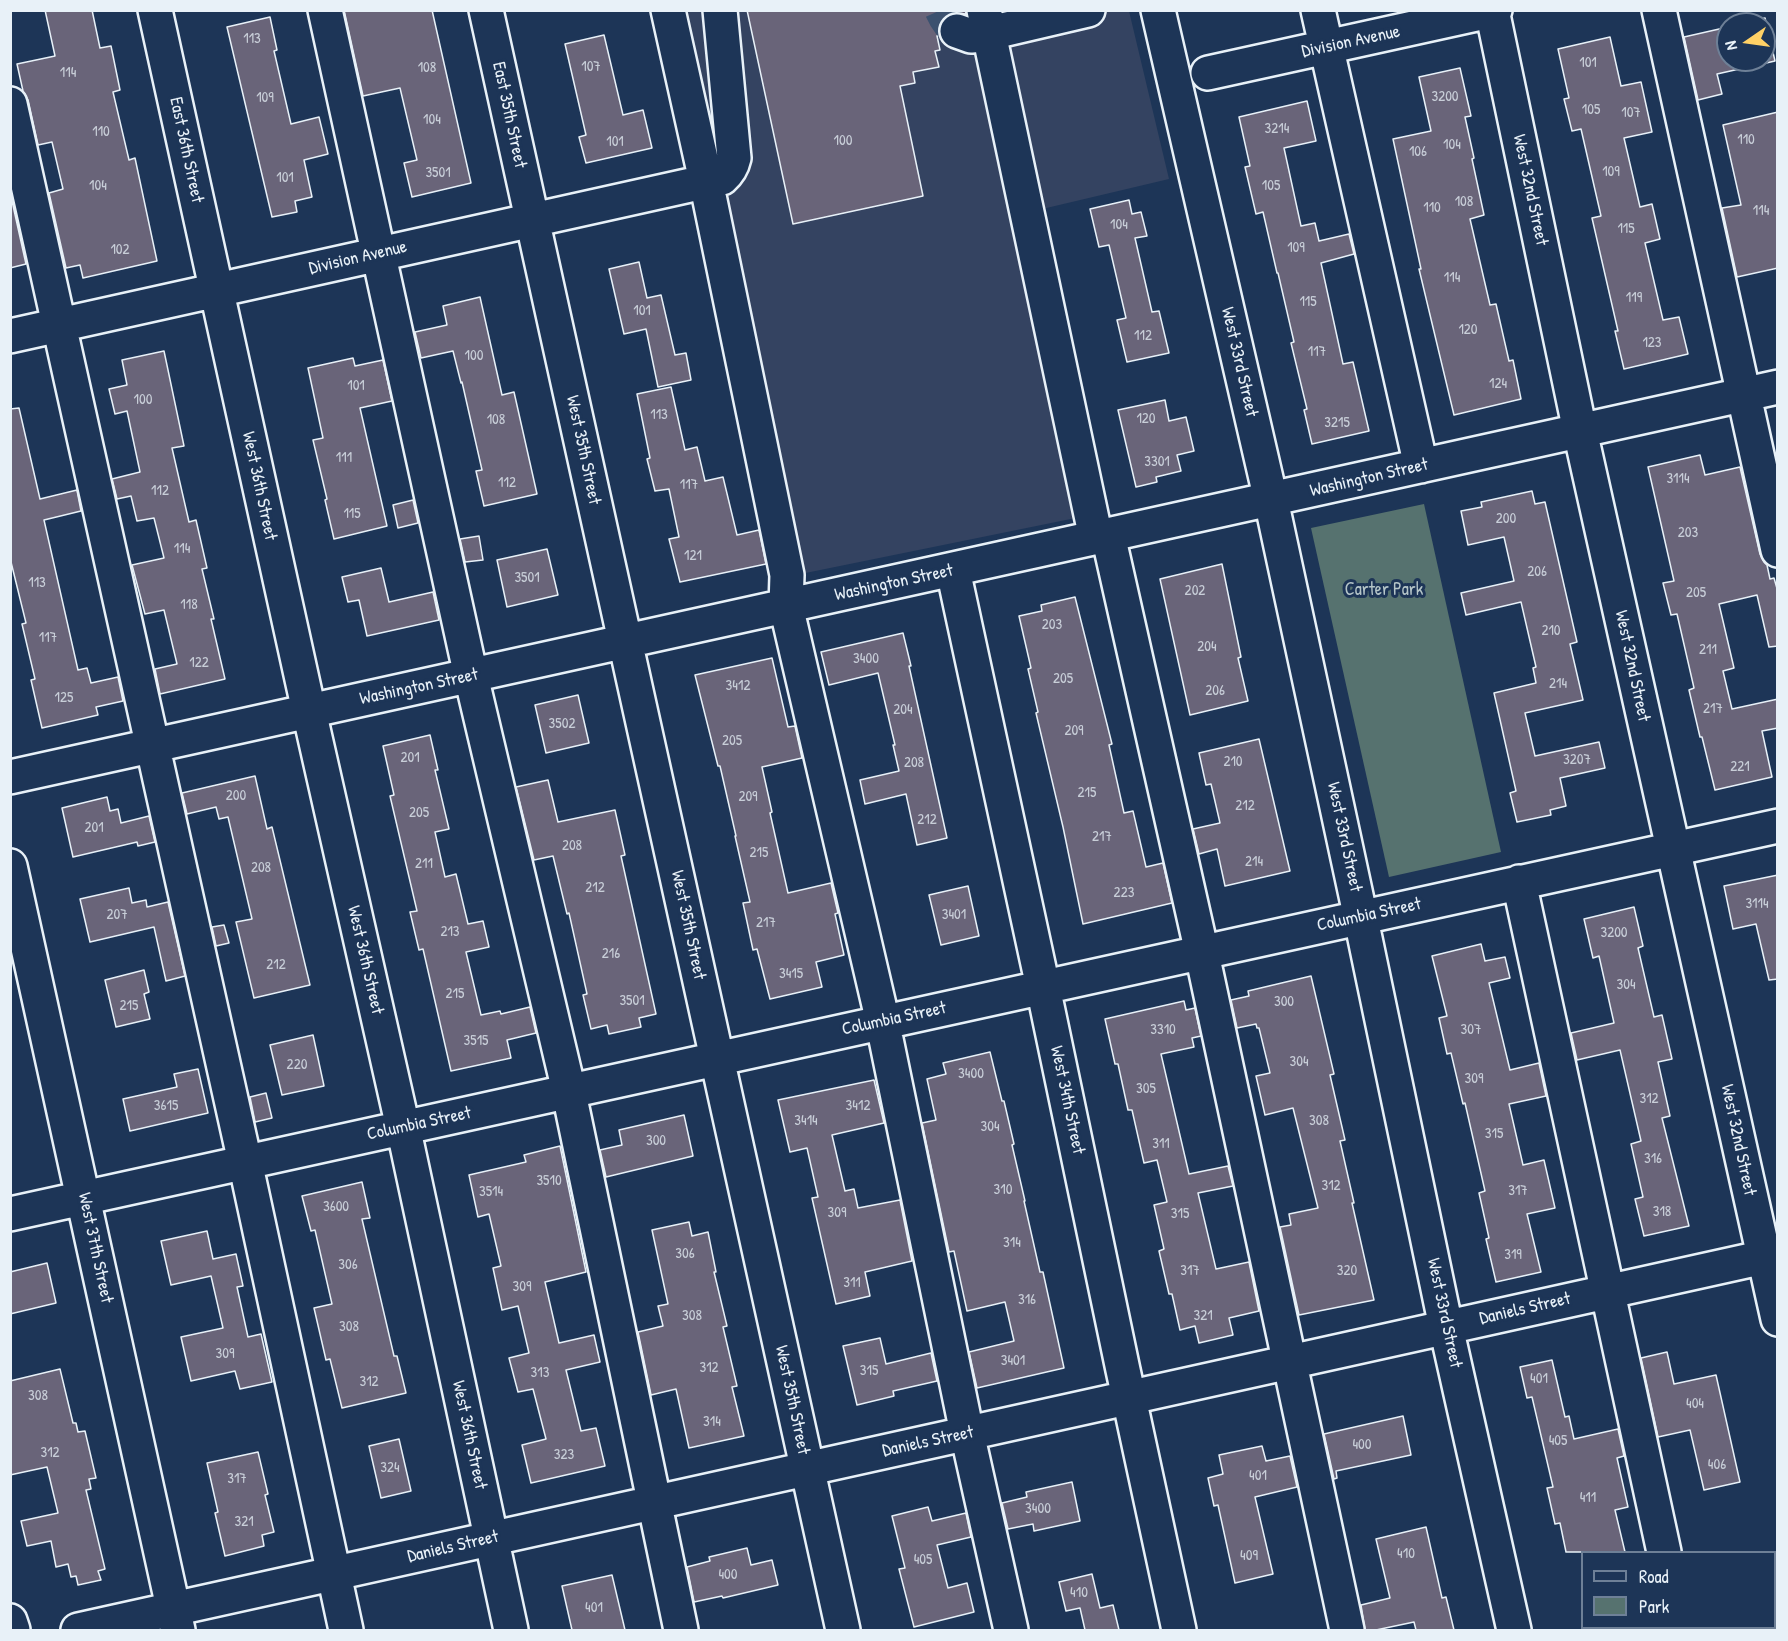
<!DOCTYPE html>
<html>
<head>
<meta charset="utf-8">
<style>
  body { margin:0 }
  #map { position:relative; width:1788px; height:1641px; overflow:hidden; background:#1d3557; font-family:"Patrick Hand",sans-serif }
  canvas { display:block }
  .frame { position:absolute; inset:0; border:12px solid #e8f1f8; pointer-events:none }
  .legend { position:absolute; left:1581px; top:1551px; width:195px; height:78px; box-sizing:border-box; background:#1d3557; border:2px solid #6e8097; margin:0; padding:8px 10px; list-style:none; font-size:18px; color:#e8f1f8 }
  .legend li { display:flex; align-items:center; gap:12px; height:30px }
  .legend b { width:30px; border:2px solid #6e8097 }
  .north { position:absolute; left:1716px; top:12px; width:60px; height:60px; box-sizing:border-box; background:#1d3557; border:2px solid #6e8097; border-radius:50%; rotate:257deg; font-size:16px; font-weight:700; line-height:24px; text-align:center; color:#e8f1f8 }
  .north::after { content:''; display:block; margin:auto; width:21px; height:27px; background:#ffd166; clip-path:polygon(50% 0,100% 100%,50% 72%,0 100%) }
</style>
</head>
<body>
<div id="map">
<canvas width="1788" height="1641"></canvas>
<div class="frame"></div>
<ul class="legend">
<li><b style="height:8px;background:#1d3557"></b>Road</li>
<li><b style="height:16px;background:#56726f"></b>Park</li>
</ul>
<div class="north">N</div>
</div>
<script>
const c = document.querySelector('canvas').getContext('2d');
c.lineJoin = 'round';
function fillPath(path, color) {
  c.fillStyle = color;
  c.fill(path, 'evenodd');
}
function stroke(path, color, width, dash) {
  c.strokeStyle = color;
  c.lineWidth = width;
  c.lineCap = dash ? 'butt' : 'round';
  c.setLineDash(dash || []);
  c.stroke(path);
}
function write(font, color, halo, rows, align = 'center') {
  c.font = font + ' "Patrick Hand",sans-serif';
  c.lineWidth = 6;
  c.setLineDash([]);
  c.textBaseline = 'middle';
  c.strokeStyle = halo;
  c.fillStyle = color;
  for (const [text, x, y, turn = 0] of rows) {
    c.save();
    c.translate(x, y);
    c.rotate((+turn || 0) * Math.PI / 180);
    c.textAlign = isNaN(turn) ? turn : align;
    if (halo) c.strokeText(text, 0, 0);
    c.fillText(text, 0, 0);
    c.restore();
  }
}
const built = new Path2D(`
  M652 11H1129L1169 179 1038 210 1110 511 776 579Z`);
const green = new Path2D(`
  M1424 504 1501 852 1389 877 1311 528Z`);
const building = new Path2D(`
  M45 10H92L100 48 111 46 120 90 113 92 129 160 135 158 157 261 83 278 80 265 66 268 49 193 63 189 52 142 38 145 28 100 23 91 17 64 55 56Z
  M344 10H432L471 183 412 197 404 163 417 160 400 88 363 96Z
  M747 10H966V14L954 13 945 16 940 24 939 35 937 36 940 50 935 51 939 67 913 72 915 83 900 86 923 196 793 224Z
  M270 17 277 50 274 51 291 124 319 117 328 154 304 160 312 197 295 201 297 212 272 217 227 27Z
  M1765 18 1775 61 1717 74 1722 94 1698 100 1684 37 1728 27V60H1764V24H1739Z
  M604 35 623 115 643 110 652 148 586 163 579 137 586 135 565 44Z
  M1610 37 1621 86 1641 82 1652 132 1624 138 1640 207 1652 204 1660 239 1645 243 1663 320 1679 317 1688 354 1624 369 1615 331H1618L1592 218 1601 216 1581 129 1572 131 1564 99 1569 98 1558 49Z
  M1460 68 1471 116 1465 117 1474 158 1472 159 1484 215 1470 219 1490 305 1496 304 1509 361 1513 360 1521 399 1454 415 1419 269H1421L1393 139 1431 131 1419 77Z
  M1307 101 1316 141 1284 148 1301 226 1315 223 1319 241 1349 234 1354 254 1321 263 1343 364 1353 362 1369 431 1312 444 1304 410 1307 409 1291 343 1294 342 1278 273H1277L1263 212 1256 214 1245 167 1250 166 1239 117Z
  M1778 112V268L1737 277 1722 208 1741 205 1723 125Z
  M1129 200 1132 214 1141 212 1147 236 1135 238 1152 312 1159 311 1169 353 1127 362 1117 320 1126 318 1109 245 1099 247 1090 209Z
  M12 201 26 264 10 268V202Z
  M639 262 647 298 661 295 675 355 686 353 691 380 658 387 646 329 624 334 609 269Z
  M480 297 502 395 514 392 537 494 484 506 476 471 482 470 462 382 461 383 453 351 421 358 415 332 447 325 443 306Z
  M164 351 184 446 172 448 189 522 196 520 207 568 202 569 214 619H211L225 679 160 694 155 669 177 664 164 610 145 614 132 565 164 558 154 518 137 521 131 496 117 499 112 479 140 472 127 411 115 414 109 389 127 385 122 360Z
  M353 358 355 366 383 360 392 401 360 408 387 526 334 539 325 500 327 499 313 440 323 438 308 368Z
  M671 387 685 450 697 447 705 481 723 477 737 535 759 530 766 564 680 582 669 539 679 537 669 489 655 491 647 459 650 458 637 394Z
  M1165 400 1169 421 1186 417 1194 451 1177 455 1181 471 1156 477 1157 482 1136 487 1118 410Z
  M19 408 40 499 77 490 81 511 44 520 78 670 87 668 91 683 118 677 123 701 96 707 98 715 42 728 31 680 35 679 22 624 26 623 10 558V409Z
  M1700 455 1705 475 1740 467 1760 554 1764 562 1767 565 1770 579 1774 578 1778 592V646L1769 647 1757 595 1719 604 1734 668 1723 671 1732 709 1778 699V728L1762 731 1772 777 1715 790 1702 737H1700L1689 690 1694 688 1677 614 1671 615 1663 583 1674 581 1648 467Z
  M1532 491 1535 504 1545 502 1577 642 1570 644 1583 700 1525 713 1535 756 1599 742 1605 768 1560 778 1566 806 1550 810 1551 815 1517 822 1510 793 1516 791 1494 693 1536 683 1533 668 1536 667 1521 602 1466 615 1461 593 1514 581 1504 537 1468 545 1461 511 1482 507 1481 502Z
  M413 500 418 523 398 528 393 505Z
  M479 536 483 560 465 562 460 539Z
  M547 549 558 595 507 607 497 560Z
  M1222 564 1241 657 1238 658 1248 701 1190 715 1160 579Z
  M381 568 389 602 433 592 439 620 367 636 359 600 348 602 342 577Z
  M1075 597 1112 744 1109 745 1124 813 1133 811 1146 867 1163 863 1172 903 1083 924 1063 827 1036 713 1038 712 1028 669 1031 668 1019 616 1042 611 1041 605Z
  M903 633 911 666H909L947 838 917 845 906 794 865 804 860 780 899 771 893 745H895L878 673 829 685 821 652Z
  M772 658 788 727 795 726 802 758 762 767 772 812 770 813 788 893 831 883 838 913 835 914 844 955 816 962 822 987 770 999 757 949 753 950 743 903 750 902 735 836H736L720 766H718L695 675Z
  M578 695 589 743 546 753 535 705Z
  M430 735 438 770H435L449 829 435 832 445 877 456 874 468 924 483 921 489 947 466 952 481 1015 500 1011 501 1014 530 1007 536 1033 507 1040 511 1058 451 1071 423 949 419 950 410 912 417 911 390 796 394 795 383 746Z
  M1259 739 1290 871 1225 886 1217 849 1199 854 1193 829 1220 823 1211 784 1206 785 1199 753Z
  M255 776 267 829 272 827 310 985 254 998 236 922 252 919 228 817 219 819 216 807 187 814 182 793Z
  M548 780 558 822 615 810 625 855 621 856 656 1014 639 1018 641 1027 609 1034 607 1025 591 1029 583 995 587 994 569 913 567 914 553 856 534 860 516 787Z
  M107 797 110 811 118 809 121 823 149 816 155 842 138 846 137 842 73 857 62 808Z
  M1778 875V979L1769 980 1756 924 1733 929 1724 886Z
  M968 886 979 936 941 945 929 895Z
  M129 888 132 903 146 900 147 907 168 902 185 976 166 981 154 927 90 942 80 899Z
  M1634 907 1643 946 1638 948 1654 1017 1662 1015 1672 1059 1658 1062 1670 1116 1662 1118 1689 1226 1644 1236 1635 1199 1643 1197 1631 1144 1641 1141 1620 1050 1577 1060 1571 1033 1614 1023 1599 956 1593 958 1584 919Z
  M224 925 229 943 216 946 212 927Z
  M1481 944 1485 961 1505 957 1510 978 1489 983 1510 1070 1539 1063 1546 1096 1509 1104 1523 1165 1544 1160 1555 1208 1527 1214 1541 1272 1496 1282 1486 1239 1489 1238 1479 1193 1485 1191 1465 1103 1463 1104 1451 1053 1447 1054 1439 1018 1447 1016 1432 956Z
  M144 970 149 992 144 994 150 1019 116 1027 105 980Z
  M1311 976 1334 1074 1330 1075 1345 1140 1340 1141 1354 1203H1352L1374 1300 1299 1315 1280 1227 1291 1225 1289 1214 1318 1208 1293 1108 1265 1115 1256 1076 1270 1073 1259 1028H1257L1256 1024 1237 1028 1231 1000 1249 996 1248 991Z
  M1184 1001 1186 1010 1195 1008 1201 1036 1192 1038 1194 1047 1161 1054 1189 1174 1228 1166 1233 1186 1198 1193 1216 1269 1249 1262 1259 1311 1229 1318 1233 1335 1199 1343 1195 1326 1180 1330 1172 1294H1169L1159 1251 1164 1249 1154 1205 1167 1202 1157 1160 1144 1163 1132 1110H1128L1118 1064H1115L1105 1019Z
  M313 1035 324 1086 282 1095 270 1045Z
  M990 1052 1002 1101H1004L1014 1144 1012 1145 1025 1201H1024L1040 1272H1043L1064 1368 977 1388 969 1352 1014 1341 1005 1302 967 1311 954 1251 949 1252 922 1123 936 1120 927 1079 946 1074 943 1063Z
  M198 1069 208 1113 130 1131 123 1099 177 1087 174 1074Z
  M874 1080 884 1123 832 1135 845 1191 854 1189 858 1208 900 1200 912 1261 865 1272 870 1296 836 1304 812 1198 818 1197 807 1148 790 1152 778 1100Z
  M266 1093 272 1118 255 1122 250 1097Z
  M684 1115 693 1156 606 1177 600 1150 622 1145 619 1130Z
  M560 1146 586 1272 545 1282 559 1343 594 1335 600 1362 566 1370 581 1431 596 1428 605 1466 531 1483 522 1445 546 1439 533 1389 518 1392 509 1358 529 1353 518 1306 502 1310 493 1268 501 1266 489 1214 478 1217 469 1175 526 1162 524 1155Z
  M362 1182 370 1218 362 1219 394 1356H397L406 1393 342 1408 330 1359 326 1360 314 1308 332 1304 315 1230 311 1231 302 1196Z
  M689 1222 692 1236 708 1232 716 1272H714L727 1326 723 1327 737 1386 732 1387 744 1436 689 1448 676 1389 651 1395 638 1332 663 1326 658 1306 668 1304 652 1230Z
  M207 1231 213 1259 236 1254 243 1286 237 1287 248 1337 261 1334 272 1382 240 1389 235 1371 191 1381 181 1337 223 1328 211 1276 171 1285 161 1241Z
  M47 1263 56 1303 10 1314V1272Z
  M880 1338 886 1364 931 1353 937 1381 893 1391 894 1396 857 1405 843 1346Z
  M1667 1352 1674 1384 1716 1375 1740 1482 1704 1490 1690 1430 1658 1437 1641 1358Z
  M1552 1360 1565 1417 1569 1416 1574 1439 1618 1429 1624 1456 1617 1458 1628 1507 1615 1510 1625 1552H1566L1560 1523 1555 1524 1547 1488 1553 1487 1532 1397 1527 1398 1520 1367Z
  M60 1369 73 1423H76L78 1432 85 1431 96 1478 89 1479 91 1489 86 1490 105 1569 98 1571 101 1580 78 1585 76 1576 71 1577 68 1564 56 1567 51 1541 27 1546 21 1521 58 1513 47 1467 10 1475V1381Z
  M1403 1416 1411 1455 1336 1471 1337 1478 1334 1479 1324 1434Z
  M399 1439 411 1491 381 1498 369 1446Z
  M1262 1446 1266 1461 1290 1456 1297 1487 1255 1497 1273 1574 1235 1583 1218 1505 1214 1506 1208 1478 1223 1474 1219 1455Z
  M258 1452 268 1494 265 1495 274 1532 262 1535 264 1546 225 1556 215 1513 218 1512 207 1463Z
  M1072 1482 1080 1521 1034 1531 1033 1524 1008 1529 1002 1503 1027 1497 1026 1492Z
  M928 1507 932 1521 966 1513 971 1537 937 1545 948 1588 967 1583 974 1612 914 1627 899 1569 905 1568 892 1516Z
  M1426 1527 1442 1598 1446 1597 1454 1630H1416L1414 1622 1376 1630H1365L1361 1605 1390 1598 1376 1539Z
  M747 1548 751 1565 772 1560 778 1585 723 1598 722 1596 694 1602 687 1567 710 1561 709 1557Z
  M1092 1574 1100 1608 1113 1605 1119 1630H1085L1080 1608 1066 1611 1059 1582Z
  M612 1575 625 1630H572L562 1586Z`);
const minorTunnel = new Path2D(`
  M941 10C945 19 949 26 957 31`);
const minor = new Path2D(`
  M155 10 309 711 407 1145 511 1630
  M325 10 471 676 565 1074 681 1630
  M486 10 843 1630
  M668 10 706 181 787 575 786 606 879 1005 967 1433 1011 1630
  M984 10 1096 538
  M1158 10 1271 500 1357 900 1446 1327 1514 1630
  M1318 10 1421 466
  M1492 10 1580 431 1778 1319
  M1659 10 1778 550
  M957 31 971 36 981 35 1088 10
  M1208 73 1495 10
  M10 104 249 1180 346 1630
  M10 336 722 178C729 172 732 167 734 158L720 10
  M1108 535 1198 935 1347 1630
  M953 570 1043 987 1123 1370 1179 1630
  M10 777 1778 387
  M10 866 178 1630
  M1519 882 1664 1552
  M10 1214 1778 826
  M10 1621 13 1630
  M1680 1628 1681 1630
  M78 1630 1778 1254`);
const numberNames = [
  ["113",252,39],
  ["101",1588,63],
  ["107",591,67],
  ["108",427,68],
  ["114",68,73],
  ["3200",1445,97],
  ["109",265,98],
  ["105",1591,110],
  ["107",1631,113],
  ["104",432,120],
  ["3214",1277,129],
  ["110",101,132],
  ["110",1746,140],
  ["100",843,141],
  ["101",615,142],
  ["104",1452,145],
  ["106",1418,152],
  ["109",1611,172],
  ["3501",438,173],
  ["101",285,178],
  ["104",98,186],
  ["105",1271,186],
  ["108",1464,202],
  ["110",1432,208],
  ["114",1761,211],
  ["104",1119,225],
  ["115",1626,229],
  ["109",1296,248],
  ["102",120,250],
  ["114",1452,278],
  ["119",1634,298],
  ["115",1308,302],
  ["101",642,311],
  ["120",1468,330],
  ["112",1143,336],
  ["123",1652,343],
  ["117",1317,352],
  ["100",474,356],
  ["124",1498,384],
  ["101",356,386],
  ["100",143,400],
  ["113",659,415],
  ["120",1146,419],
  ["108",496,420],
  ["3215",1337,423],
  ["111",344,458],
  ["3301",1157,462],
  ["3114",1678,479],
  ["112",507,483],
  ["117",689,485],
  ["112",160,491],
  ["115",352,514],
  ["200",1506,519],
  ["203",1688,533],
  ["114",182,549],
  ["121",693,556],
  ["206",1537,572],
  ["3501",527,578],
  ["113",37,583],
  ["202",1195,591],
  ["205",1696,593],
  ["118",189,605],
  ["203",1052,625],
  ["210",1551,631],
  ["117",48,638],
  ["204",1207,647],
  ["211",1708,650],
  ["3400",866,659],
  ["122",199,663],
  ["205",1063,679],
  ["214",1558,684],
  ["3412",738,686],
  ["206",1215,691],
  ["125",64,698],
  ["217",1713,709],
  ["204",903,710],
  ["3502",562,724],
  ["209",1074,731],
  ["205",732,741],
  ["201",410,758],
  ["3207",1577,760],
  ["210",1233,762],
  ["208",914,763],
  ["221",1740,767],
  ["215",1087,793],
  ["200",236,796],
  ["209",748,797],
  ["212",1245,806],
  ["205",419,813],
  ["212",927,820],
  ["201",94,828],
  ["217",1102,837],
  ["208",572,846],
  ["215",759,853],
  ["214",1254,862],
  ["211",424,864],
  ["208",261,868],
  ["212",595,888],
  ["223",1124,893],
  ["3114",1757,904],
  ["207",117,915],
  ["3401",954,915],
  ["217",766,923],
  ["213",450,932],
  ["3200",1614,933],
  ["216",611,954],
  ["212",276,965],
  ["3415",791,974],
  ["304",1626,985],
  ["215",455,994],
  ["3501",632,1001],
  ["300",1284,1002],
  ["215",129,1006],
  ["3310",1163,1030],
  ["307",1471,1030],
  ["3515",476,1041],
  ["304",1299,1062],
  ["220",297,1065],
  ["3400",971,1074],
  ["309",1474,1079],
  ["305",1146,1089],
  ["312",1649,1099],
  ["3615",166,1106],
  ["3412",858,1106],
  ["3414",806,1121],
  ["308",1319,1121],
  ["304",990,1127],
  ["315",1494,1134],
  ["300",656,1141],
  ["311",1161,1144],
  ["316",1653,1159],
  ["3510",549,1181],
  ["312",1331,1186],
  ["310",1003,1190],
  ["317",1518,1191],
  ["3514",491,1192],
  ["3600",336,1207],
  ["318",1662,1212],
  ["309",837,1213],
  ["315",1180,1214],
  ["314",1012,1243],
  ["306",685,1254],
  ["319",1513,1255],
  ["306",348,1265],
  ["317",1190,1271],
  ["320",1347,1271],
  ["311",852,1283],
  ["309",522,1287],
  ["316",1027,1300],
  ["308",692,1316],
  ["321",1203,1316],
  ["308",349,1327],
  ["309",225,1354],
  ["3401",1013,1361],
  ["312",709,1368],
  ["315",869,1371],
  ["313",540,1373],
  ["401",1539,1379],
  ["312",369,1382],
  ["308",38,1396],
  ["404",1695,1404],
  ["314",712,1422],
  ["405",1558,1441],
  ["400",1362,1445],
  ["312",50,1453],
  ["323",564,1455],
  ["406",1717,1465],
  ["324",390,1468],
  ["401",1258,1476],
  ["317",237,1479],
  ["411",1588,1498],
  ["3400",1038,1509],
  ["321",244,1522],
  ["410",1406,1554],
  ["409",1249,1556],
  ["405",923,1560],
  ["400",728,1575],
  ["410",1079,1593],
  ["401",594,1608]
];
const streetNames = [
  ["Division Avenue",1351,42,-12],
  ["East 35th Street",509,115,78],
  ["East 36th Street",186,150,78],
  ["West 32nd Street",1530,190,78],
  ["Division Avenue",358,258,-13],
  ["West 33rd Street",1239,362,77],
  ["West 35th Street",583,450,78],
  ["Washington Street",1369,478,-13],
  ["West 36th Street",259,486,78],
  ["Washington Street",894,583,-12],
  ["West 32nd Street",1632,666,78],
  ["Washington Street",419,687,-12],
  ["West 33rd Street",1344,837,78],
  ["Columbia Street",1369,915,-12],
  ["West 35th Street",688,925,78],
  ["West 36th Street",365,960,77],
  ["Columbia Street",894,1019,-12],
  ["West 34th Street",1067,1100,78],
  ["Columbia Street",419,1124,-12],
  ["West 32nd Street",1738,1140,78],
  ["West 37th Street",95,1248,78],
  ["Daniels Street",1525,1309,-13],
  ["West 33rd Street",1444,1313,78],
  ["West 35th Street",792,1400,78],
  ["West 36th Street",469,1435,78],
  ["Daniels Street",928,1442,-12],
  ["Daniels Street",453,1547,-13]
];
const parkNames = [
  ["Carter Park",1384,590]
];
fillPath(built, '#344361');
fillPath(green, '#56726f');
fillPath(building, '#696479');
stroke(building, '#e8f1f8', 1.5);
stroke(minorTunnel, '#3b516f', 33, [33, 16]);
stroke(minor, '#e8f1f8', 38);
stroke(minor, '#1d3557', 33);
write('15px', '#c8ced8', null, numberNames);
write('18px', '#e8f1f8', '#1d3557', streetNames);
write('18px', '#b5c5c8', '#1d3557', parkNames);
</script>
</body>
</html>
